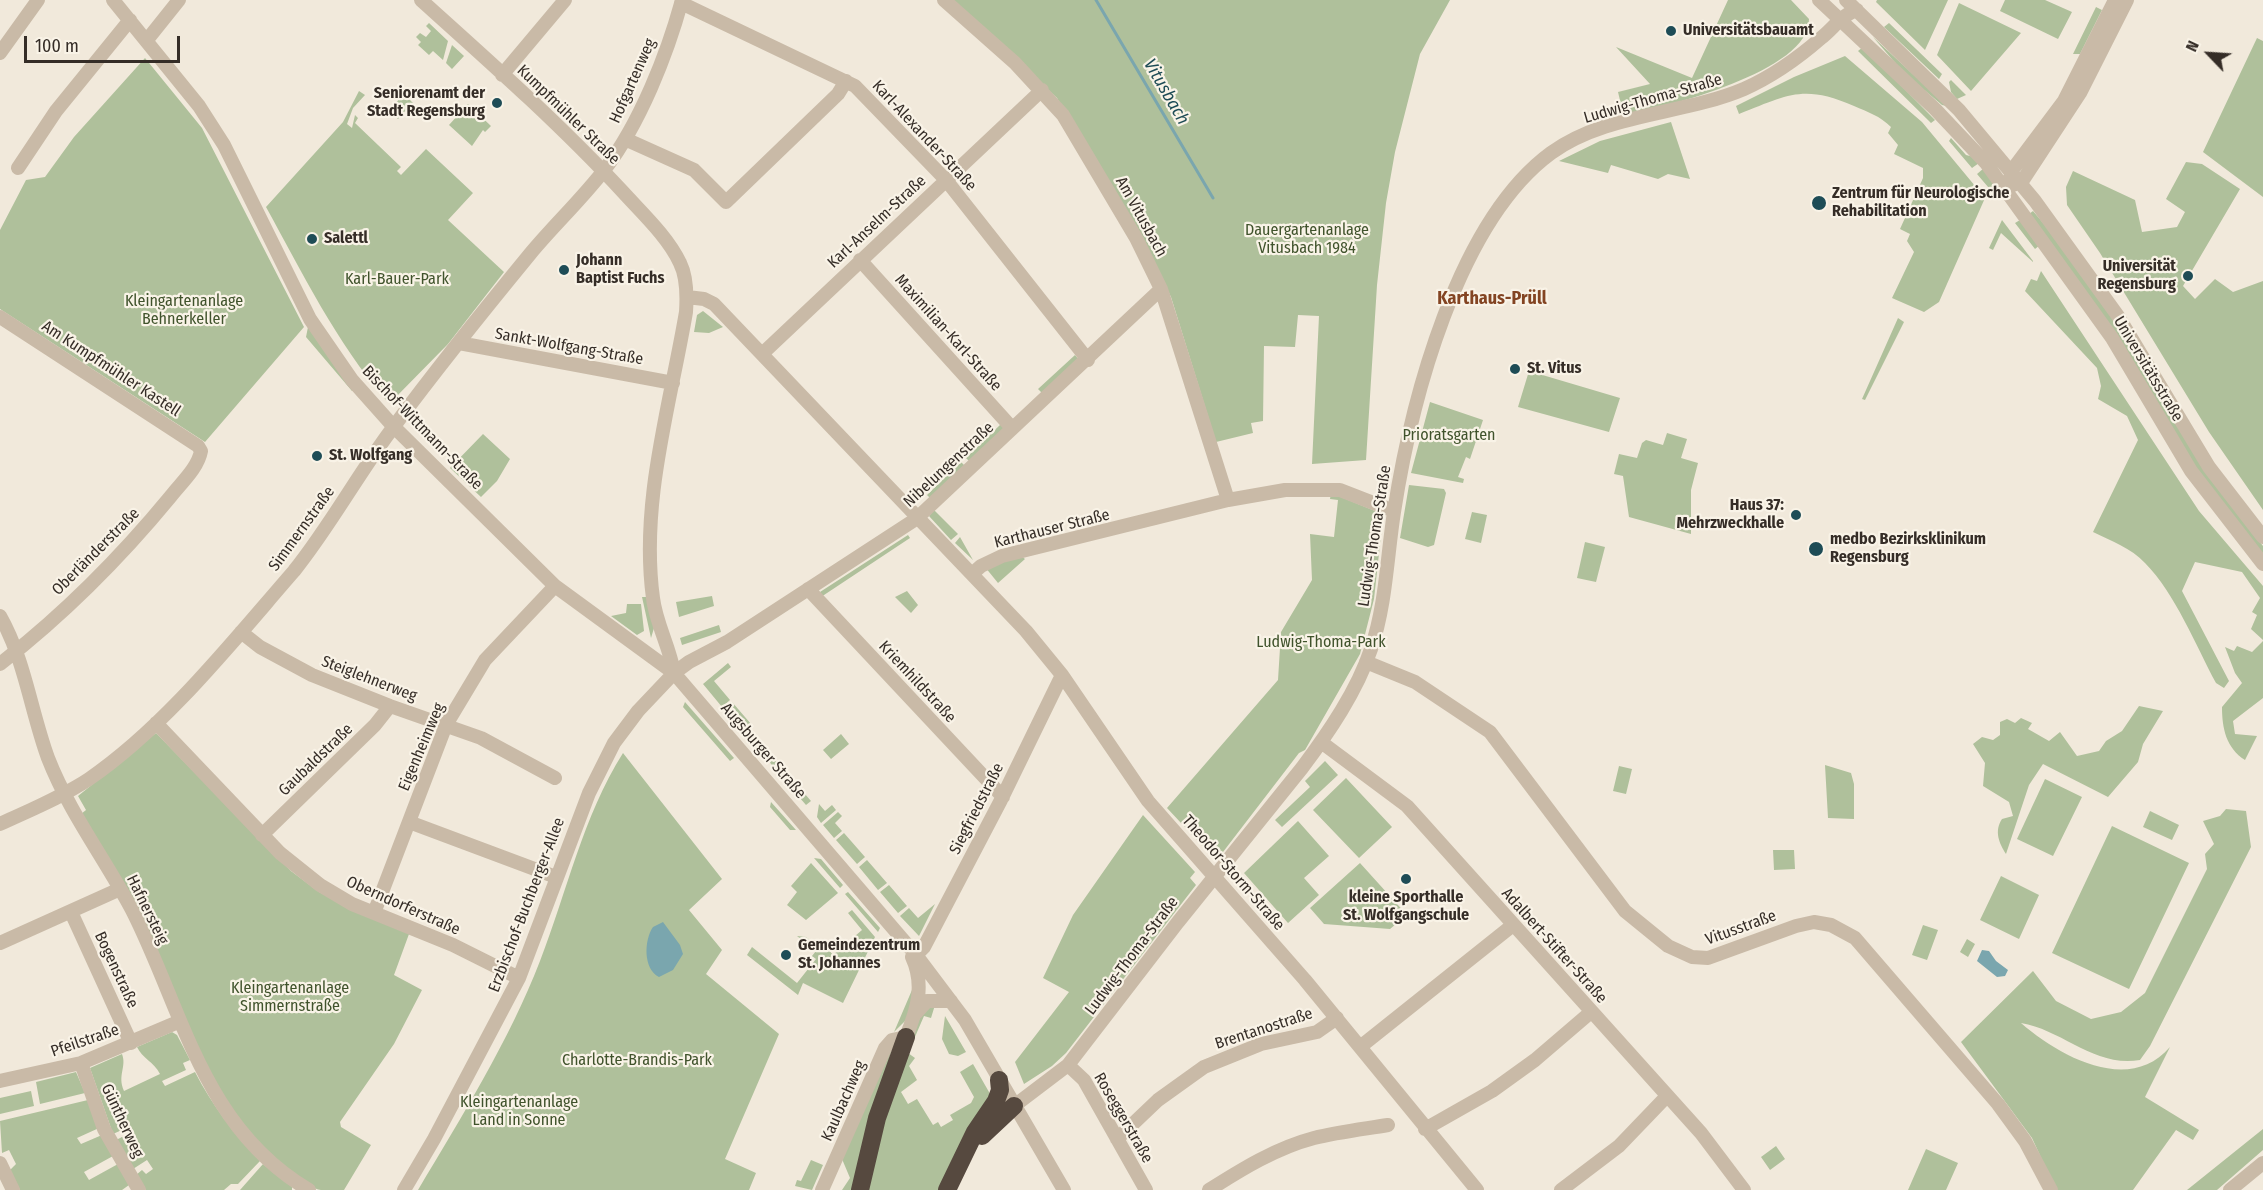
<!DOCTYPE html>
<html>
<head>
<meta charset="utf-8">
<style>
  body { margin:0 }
  #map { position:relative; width:2263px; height:1190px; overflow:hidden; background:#f1e9db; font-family:"Fira Sans Condensed",sans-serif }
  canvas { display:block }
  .north { position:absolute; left:2179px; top:24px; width:60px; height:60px; -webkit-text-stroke:4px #f9f3e7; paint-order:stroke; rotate:295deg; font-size:16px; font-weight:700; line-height:24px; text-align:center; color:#352d27 }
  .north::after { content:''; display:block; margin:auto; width:21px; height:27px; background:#352d27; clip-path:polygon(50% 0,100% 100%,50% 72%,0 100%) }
  .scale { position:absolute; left:24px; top:36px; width:156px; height:27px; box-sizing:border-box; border:3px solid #352d27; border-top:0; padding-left:8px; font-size:18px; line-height:21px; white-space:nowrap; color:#352d27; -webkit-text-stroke:4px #f9f3e7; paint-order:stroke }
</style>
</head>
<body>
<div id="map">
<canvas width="2263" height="1190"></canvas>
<div class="north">N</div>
<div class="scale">100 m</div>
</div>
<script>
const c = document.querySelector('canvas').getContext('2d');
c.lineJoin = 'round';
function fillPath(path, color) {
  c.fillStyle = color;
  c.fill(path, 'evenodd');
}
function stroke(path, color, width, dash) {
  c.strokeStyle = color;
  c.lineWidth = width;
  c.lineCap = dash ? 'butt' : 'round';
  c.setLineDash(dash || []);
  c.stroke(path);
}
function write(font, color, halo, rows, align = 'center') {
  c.font = font + ' "Fira Sans Condensed",sans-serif';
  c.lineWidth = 4.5;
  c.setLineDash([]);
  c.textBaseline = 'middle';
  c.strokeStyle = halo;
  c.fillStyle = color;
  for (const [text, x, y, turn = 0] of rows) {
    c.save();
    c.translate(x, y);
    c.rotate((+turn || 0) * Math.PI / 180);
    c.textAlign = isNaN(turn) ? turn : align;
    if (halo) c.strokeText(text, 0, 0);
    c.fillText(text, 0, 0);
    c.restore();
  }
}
const green = new Path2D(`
  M951 0H1450L1420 54 1395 152 1386 203 1377 285 1366 460 1312 464 1319 316 1298 315 1295 347 1264 346 1263 421 1251 423 1253 433 1216 442 1171 297 1139 233 1057 98Z
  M1728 0H1791L1809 19C1810 72 1665 106 1624 117L1618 92 1650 84 1616 47 1692 78Z
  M1877 0H1948L1925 50 1876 2Z
  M2005 0H2045L2072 12 2058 39 2000 11Z
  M1959 3 2021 33 1971 91 1937 55Z
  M2096 7 2102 10 2080 54H2073Z
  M429 23 448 41 443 60 433 51 429 55 418 45 421 42 416 37 420 33 426 37 431 31 426 26Z
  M1889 23 1942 74 1939 79 1884 27Z
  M1873 37 1947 106 1942 105 1903 72Z
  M2257 38 2263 41V197L2203 152Z
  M452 45 464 56 452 69 446 63Z
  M1863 47 1935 120 1931 123 1858 51Z
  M1845 56 1922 122 1985 198 1939 302 1924 312 1892 298 1914 252 1907 241 1910 234 1900 229 1923 178V168L1894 154 1898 145 1888 133 1891 127C1880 116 1868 112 1854 106 1803 84 1788 95 1739 114L1736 106 1794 77Z
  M145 58 202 128 304 327 205 442 0 309V230L26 180 45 177 74 137Z
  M1951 80 1966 95 1957 99 1951 92 1949 82Z
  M359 91 365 95 353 108 347 124 352 128 355 115 358 118 355 123 401 167 397 171 401 175 426 149 473 193 448 220 504 272 448 344 392 401 386 400C336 342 303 274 266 207L343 122Z
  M404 94 419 109 411 118 405 111 398 119 389 110Z
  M468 104 491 126 485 132 483 130 472 146 449 125Z
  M1671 122 1690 179 1668 174 1658 179 1611 165 1608 173 1559 161 1600 141Z
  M1951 138 1966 155 1974 157 1979 163 1972 168 1949 141Z
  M2186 162 2202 164 2240 189 2183 286 2195 299 2215 279 2233 292 2263 281V510L2209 432 2100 253 2067 205 2066 187 2073 171 2135 200 2142 232 2177 227 2185 212 2166 199Z
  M1984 168 1994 178V194L1977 174Z
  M2033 211 2072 257 2249 528 2263 546V557L2197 470 2119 340 2029 214Z
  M2002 220 2033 261V262L2001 233 1993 250 1989 248Z
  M2020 220 2040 245 2035 249 2015 223Z
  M2041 271 2199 511 2263 586V640L2251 629 2257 615 2252 612 2260 598 2242 572 2195 562 2182 591 2229 681 2224 688 2216 683C2196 646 2175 593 2145 563 2131 548 2111 541 2093 532L2138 440 2127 416 2098 399 2101 386 2097 368 2025 291 2031 279 2037 281Z
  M703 311 723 327 709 333 694 332 697 315Z
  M1898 318 1904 322 1865 400 1862 399Z
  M308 327 354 390 352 391 306 337Z
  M1075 355 1079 360 1042 393 1038 389Z
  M1529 371 1620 398 1609 432 1518 407Z
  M1430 402 1483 420 1470 459 1466 457 1458 477 1464 479 1463 483 1411 473Z
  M1001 424 1005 429 970 462 966 458Z
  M1667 433 1687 439 1681 458 1698 463 1691 490V534L1629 517 1623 476 1614 474 1619 454 1637 458 1642 443 1646 440 1663 445Z
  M483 434 510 459 497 481 481 497 450 468Z
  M961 462 965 466 931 499 927 495Z
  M1409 485 1444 489 1446 493 1434 545 1428 547 1400 538Z
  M1331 493 1380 513 1383 517 1374 599 1360 654 1305 750 1299 753 1223 852 1219 856 1210 854 1167 808 1278 680 1281 632 1312 580 1310 534 1334 537 1338 500 1330 499Z
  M934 510 958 534 951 540 929 516Z
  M1472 512 1487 515 1481 543 1465 539Z
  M908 535 910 538 821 597 820 592Z
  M960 537 973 560 955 543Z
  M1585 542 1605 547 1596 582 1577 578Z
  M1020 555 1025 559 998 583 985 567Z
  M907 591 918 605 911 613 895 597Z
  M712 596 714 606 679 617 676 602Z
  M642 597H647L654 628 651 638Z
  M627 604H641L644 631 637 635 611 616 626 613Z
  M719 625 721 632 682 645 680 638Z
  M2263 641V698L2233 721 2235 734 2257 736 2245 760C2226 748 2222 728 2222 707L2242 683 2235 673 2225 647 2234 651 2237 646 2252 652Z
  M728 663 731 667 714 681 730 700 722 707 703 684Z
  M685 702 734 758 730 761 683 707Z
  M732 702 751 724 743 731 724 709Z
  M2139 706 2163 711 2143 744 2138 762 2108 797 2043 764 2029 785 2006 854C1999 843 1994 831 2002 819L2013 816 2009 802 1983 786 1985 763 1973 744 1982 737 1993 740 2000 735V722L2007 719 2015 723 2021 718 2032 723 2028 729 2049 741 2060 732 2077 756 2099 751 2106 741 2122 731Z
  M749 730 769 753 765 757 745 733Z
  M156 733 291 871 319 892 351 909 409 934 394 975 422 990 394 1044 340 1122 341 1127 371 1145 344 1190C337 1190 328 1190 321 1190 294 1186 242 1124 225 1102L81 814 86 810 78 796Z
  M841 734 849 744 831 759 823 750Z
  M623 753 722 879 689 910 722 950 706 974 779 1034 725 1159 756 1173 749 1190H418C462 1116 509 1041 540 961 567 892 583 816 623 753Z
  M771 755 790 777 785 781 767 759Z
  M1325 761 1338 775 1282 827 1275 820 1310 787 1305 781Z
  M1825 765 1851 773 1854 784V819L1828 818Z
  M1619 766 1632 769 1626 794 1613 791Z
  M1346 778 1392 827 1359 858 1313 810Z
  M792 779 811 801 806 805 787 783Z
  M2045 779 2082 797 2053 856 2017 839Z
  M771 802 796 830H790L770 807Z
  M819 804 825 811 832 805 836 810 821 823 817 817Z
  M2226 809 2246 811 2251 847 2150 1046 2140 1060C2095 1068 2063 1030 2021 1023 2059 1056 2129 1095 2170 1047L2145 1097 2199 1130 2193 1140 2176 1130 2133 1190H2056L2032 1138 1961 1042 2033 971 2056 1001 2091 1019 2121 1012 2145 993 2207 869 2205 854 2214 844 2203 821 2220 816Z
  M2150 811 2179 825 2172 840 2143 827Z
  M838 812 842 816 835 823 842 831 834 838 823 825Z
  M1143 815 1195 872 1190 878 1196 885 1066 1053 1052 1066 1024 1084 1015 1062 1069 992 1043 978 1073 915Z
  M1298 821 1329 856 1304 878 1319 895 1288 923 1244 873Z
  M2112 826 2189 863 2129 989 2052 953Z
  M844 833 865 857 857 864 836 840Z
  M1773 850H1794L1795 869 1774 870Z
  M814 858 821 859 843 885 840 888Z
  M867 860 887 883 878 890 859 867Z
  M811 863 838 893 806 920 787 905 797 892 791 886Z
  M1360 863 1407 915 1390 929 1324 924 1310 908Z
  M2001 876 2039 895 2019 939 1980 920Z
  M889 885 907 906 898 913 880 892Z
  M848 892 880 928 878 932 845 894Z
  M935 904 919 936 900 916 909 908 918 918Z
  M852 910 875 937 843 1003 803 983 798 995 747 955 752 947 797 983 816 959 812 956 816 951 797 936 806 937 819 947 823 943 833 955 862 930 848 913Z
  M1923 925 1938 930 1927 960 1912 955Z
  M1967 939 1975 944 1968 957 1960 952Z
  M915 989 906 1020 894 1032 912 990Z
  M935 1005 931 1018 924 1016 908 1053 915 1058 909 1066 917 1080 901 1092 908 1104 917 1099 933 1125 938 1122 941 1127 953 1120 950 1115 971 1103 974 1097 960 1072 973 1064 989 1092 991 1102 941 1190H864L883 1113 922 1012Z
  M945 1016 966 1052 958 1056 949 1054 942 1039Z
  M172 1032 177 1035 190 1060 183 1063 186 1070 162 1081 165 1086 195 1072C212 1105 234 1134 260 1161L238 1184H231L224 1190H146L136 1175 142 1170 146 1174 153 1169 147 1160 133 1169 116 1140 126 1135 124 1129 113 1134 90 1068 122 1054C127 1067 117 1075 124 1091L160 1074C154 1062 142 1058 137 1047Z
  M893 1045 852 1190H842L850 1178 842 1159Z
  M76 1072 85 1093 40 1104 36 1082Z
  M31 1091 34 1106 0 1114V1098Z
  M88 1100 99 1128 77 1138 81 1144 102 1135 113 1156 84 1172 89 1180 118 1164 129 1185 122 1190H20L10 1170 16 1164 9 1150 2 1153 0 1121Z
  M2263 1129V1150L2217 1190H2187Z
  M1776 1146 1785 1159 1770 1170 1761 1157Z
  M1926 1149 1958 1163 1946 1190H1908Z
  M811 1160 823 1165 812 1190 795 1186 797 1180 801 1181Z
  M263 1164 292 1187V1190H240Z`);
const water = new Path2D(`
  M663 922 680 945 683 954 673 970 659 977C643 969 644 940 653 927Z
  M1982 950 1989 951 1996 961 2008 970 2005 976 1997 977 1977 961Z`);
const stream = new Path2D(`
  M1096 0 1213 198`);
const minor = new Path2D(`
  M113 0 199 106 224 145 310 319 352 380 393 426 555 586 674 673
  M421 0C490 62 560 124 623 192 642 213 668 237 680 263 687 277 687 297 686 312 670 406 640 503 653 598 656 624 670 647 674 673L916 955 965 1020 1064 1190
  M944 0 1015 63 1063 115 1136 238 1161 289 1228 500
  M1819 0 1935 109 1986 163 2112 338 2191 471 2263 564
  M1846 0 1959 110 2035 201 2118 316 2209 467 2263 537
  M681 3 855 86 946 180 1088 360
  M147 40 179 0
  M0 53 38 0
  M502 75 565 0
  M625 139 694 170 726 202 838 94 846 81
  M18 168 56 111 130 20
  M2009 181 2013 169 2064 101 2115 0
  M2013 185 2023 180 2080 93 2127 0
  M860 260 1012 428
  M687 297 704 299 714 304 1026 631 1062 675 1148 801 1305 980 1477 1190
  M0 317 198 446 201 451C198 468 181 483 171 496 120 558 63 615 0 664
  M459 343 673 383
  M762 354 1042 90
  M972 574 981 566 1002 556 1228 500 1285 490H1340L1394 511
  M808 589 1003 797
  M0 616C25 660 31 712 48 758 69 812 105 859 132 910 183 1010 202 1127 309 1190
  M241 632 260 647 312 675 390 706 481 738 555 778
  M1366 662 1415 682 1490 732 1625 911 1668 946 1692 957 1708 958 1796 926 1814 922 1831 925 1855 938 1998 1104 2025 1141 2051 1190
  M156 723 280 853 320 885 352 904 453 945 519 978
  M1321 742 1407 806 1701 1133 1744 1190
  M409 822 556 877
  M0 824C30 810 62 797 89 779 165 727 233 641 294 571 331 525 359 472 395 425 438 367 484 310 530 254 554 225 582 199 605 169 640 123 667 55 682 0
  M262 835 375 725 390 706
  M71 912 131 1043
  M374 913 446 725 485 660 555 586
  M0 943 120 889
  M916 955 924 947 1001 800 1062 675
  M916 1013 927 1001H951
  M1360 1047 1513 925
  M81 1063 104 1129 139 1190
  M1068 1065 1084 1080 1146 1190
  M0 1081 81 1063 178 1022
  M1014 1106 1068 1065 1178 922 1302 768C1329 732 1357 691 1371 649 1386 605 1387 557 1394 512 1411 402 1457 222 1551 153 1606 113 1683 115 1744 89 1773 76 1797 59 1821 38 1834 28 1841 15 1857 10
  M1425 1129 1492 1091 1535 1060 1591 1012
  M1117 1139 1158 1100 1204 1067 1261 1044 1317 1032 1337 1018
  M0 1163 13 1190
  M404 1190 434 1139 519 978 589 793 614 743 638 711 674 673 689 662 727 642 916 519 1161 289
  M822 1190 885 1048 892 1040 906 1037C917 1010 925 985 912 957
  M1209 1190C1242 1169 1276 1148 1314 1138 1338 1132 1364 1129 1388 1125
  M1561 1190 1619 1146 1667 1096
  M2230 1190 2263 1163`);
const highway = new Path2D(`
  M982 1136 1014 1106
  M860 1190 877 1118 906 1037
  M947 1190 975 1132 996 1101 1000 1090 999 1080`);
const markers = [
  [1671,31,6,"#1e4c56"],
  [497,103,6,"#1e4c56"],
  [1819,203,8,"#1e4c56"],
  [312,239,6,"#1e4c56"],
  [564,270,6,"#1e4c56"],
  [2188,276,6,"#1e4c56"],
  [1515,369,6,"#1e4c56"],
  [317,456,6,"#1e4c56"],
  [1796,515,6,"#1e4c56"],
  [1816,549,8,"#1e4c56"],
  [1406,879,6,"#1e4c56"],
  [786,955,6,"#1e4c56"]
];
const poiNames = [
  ["Universitätsbauamt",1683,31],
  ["Seniorenamt der",485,94,"right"],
  ["Stadt Regensburg",485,112,"right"],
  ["Zentrum für Neurologische",1832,194],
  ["Rehabilitation",1832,212],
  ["Salettl",324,239],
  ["Johann",576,261],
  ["Baptist Fuchs",576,279],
  ["Universität",2176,267,"right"],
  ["Regensburg",2176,285,"right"],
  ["St. Vitus",1527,369],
  ["St. Wolfgang",329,456],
  ["Haus 37:",1784,506,"right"],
  ["Mehrzweckhalle",1784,524,"right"],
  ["medbo Bezirksklinikum",1830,540],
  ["Regensburg",1830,558],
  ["kleine Sporthalle",1406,898,"center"],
  ["St. Wolfgangschule",1406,916,"center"],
  ["Gemeindezentrum",798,946],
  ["St. Johannes",798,964]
];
const streetNames = [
  ["Hofgartenweg",633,81,-66],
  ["Ludwig-Thoma-Straße",1653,99,-16],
  ["Kumpfmühler Straße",568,115,44],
  ["Karl-Alexander-Straße",924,136,47],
  ["Am Vitusbach",1141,217,61],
  ["Karl-Anselm-Straße",877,222,-43],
  ["Maximilian-Karl-Straße",948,333,48],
  ["Sankt-Wolfgang-Straße",569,347,10],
  ["Am Kumpfmühler Kastell",111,369,33],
  ["Universitätsstraße",2148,369,59],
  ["Bischof-Wittmann-Straße",422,428,46],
  ["Nibelungenstraße",949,465,-43],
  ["Simmernstraße",302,529,-54],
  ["Karthauser Straße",1052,529,-14],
  ["Ludwig-Thoma-Straße",1375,536,-81],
  ["Oberländerstraße",96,552,-45],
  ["Steiglehnerweg",369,679,21],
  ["Kriemhildstraße",917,682,47],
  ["Eigenheimweg",422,747,-67],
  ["Augsburger Straße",763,751,49],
  ["Gaubaldstraße",316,760,-44],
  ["Siegfriedstraße",977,809,-63],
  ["Theodor-Storm-Straße",1233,873,49],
  ["Erzbischof-Buchberger-Allee",527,905,-69],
  ["Oberndorferstraße",403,906,24],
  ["Hafnersteig",147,910,64],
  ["Vitusstraße",1741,928,-20],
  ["Adalbert-Stifter-Straße",1554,946,48],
  ["Ludwig-Thoma-Straße",1132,956,-53],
  ["Bogenstraße",116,970,65],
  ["Brentanostraße",1264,1029,-18],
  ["Pfeilstraße",85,1041,-19],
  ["Kaulbachweg",844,1101,-66],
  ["Roseggerstraße",1123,1118,60],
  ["Güntherweg",122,1121,65]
];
const parkNames = [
  ["Dauergartenanlage",1307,231],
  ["Vitusbach 1984",1307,249],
  ["Karl-Bauer-Park",397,280],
  ["Kleingartenanlage",184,302],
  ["Behnerkeller",184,320],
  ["Prioratsgarten",1449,436],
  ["Ludwig-Thoma-Park",1321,643],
  ["Kleingartenanlage",290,989],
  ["Simmernstraße",290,1007],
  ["Charlotte-Brandis-Park",637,1061],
  ["Kleingartenanlage",519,1103],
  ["Land in Sonne",519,1121]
];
const waterNames = [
  ["Vitusbach",1166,92,60]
];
const neighbourhoodNames = [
  ["Karthaus-Prüll",1492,299]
];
fillPath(green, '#afc09b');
fillPath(water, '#7aa6ae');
stroke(stream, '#7aa6ae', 3);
stroke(minor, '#c9baa7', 14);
stroke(highway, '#56493f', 18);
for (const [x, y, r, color] of markers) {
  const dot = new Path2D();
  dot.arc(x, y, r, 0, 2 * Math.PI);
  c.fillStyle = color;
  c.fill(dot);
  stroke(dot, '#f9f3e7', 2);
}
write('bold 16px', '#352d27', '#f9f3e7', poiNames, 'left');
write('16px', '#352d27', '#f9f3e7', streetNames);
write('16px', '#40532c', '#f9f3e7', parkNames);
write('italic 18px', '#1e4c56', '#f9f3e7', waterNames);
write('bold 18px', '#834422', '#f9f3e7', neighbourhoodNames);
</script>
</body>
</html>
